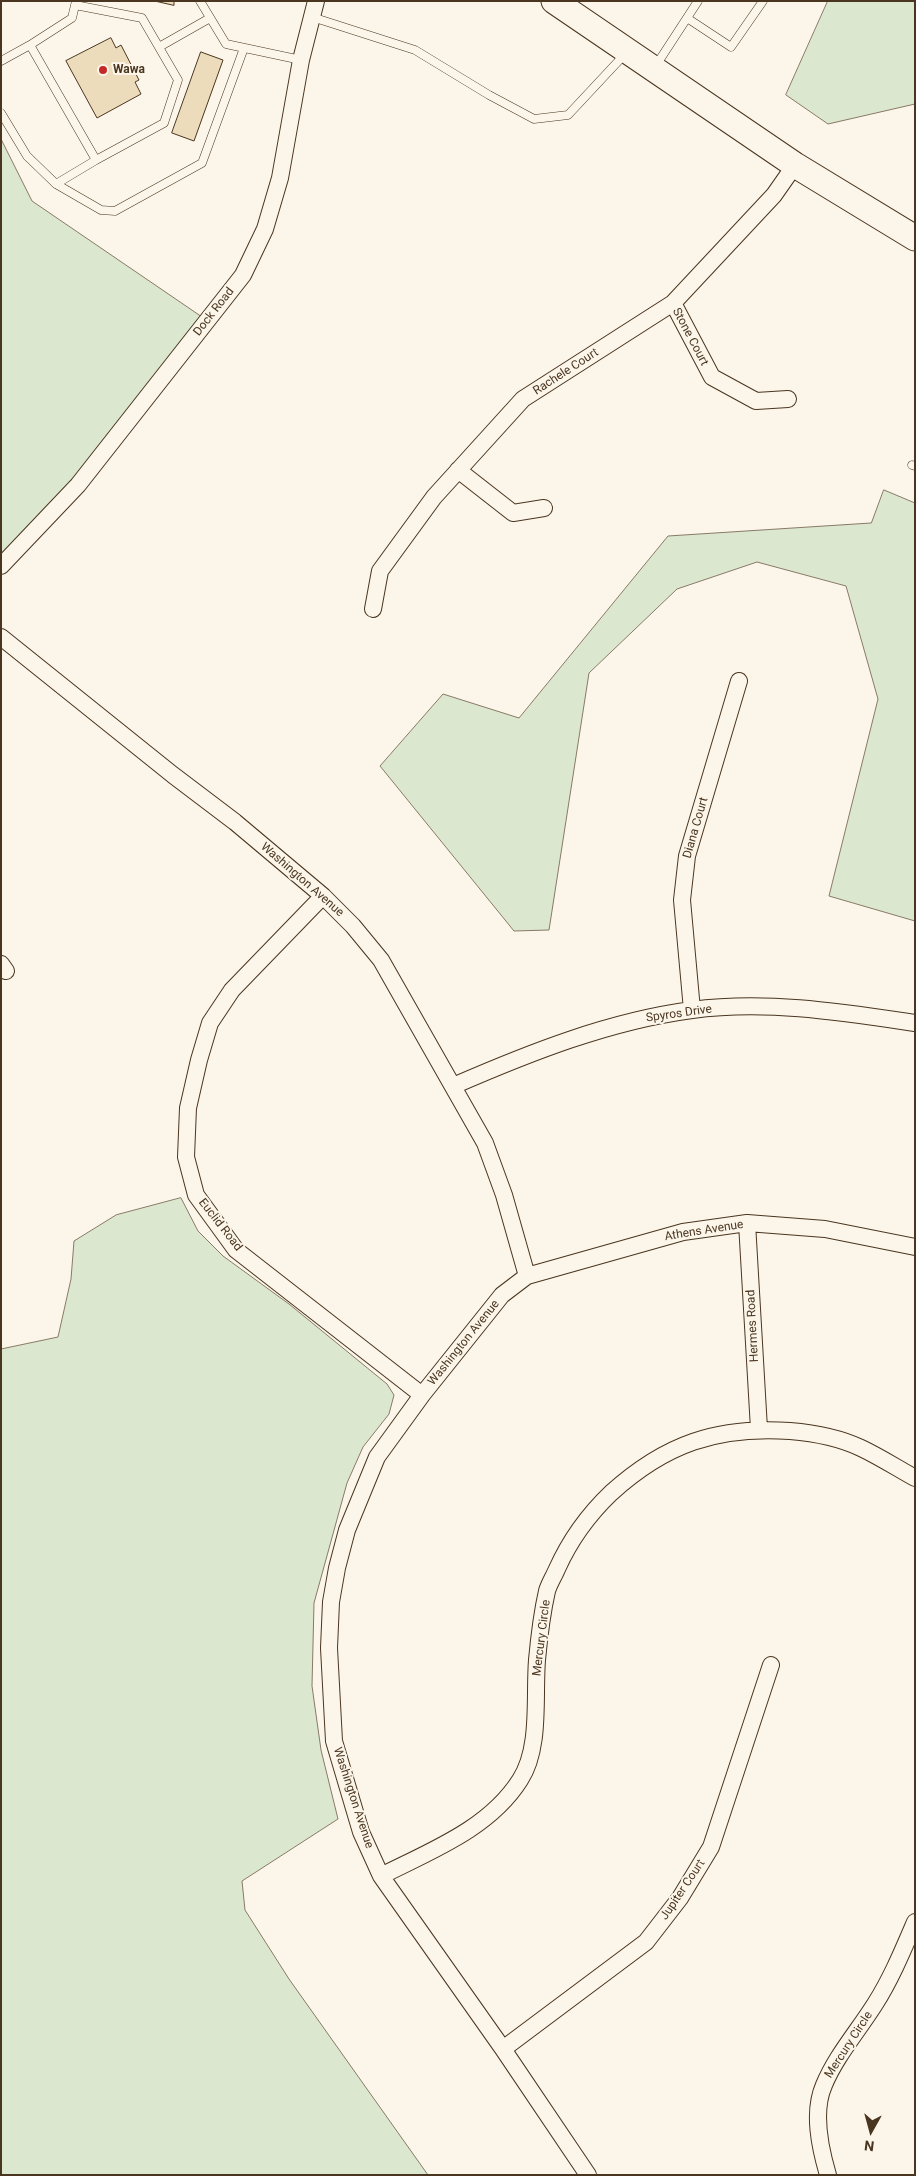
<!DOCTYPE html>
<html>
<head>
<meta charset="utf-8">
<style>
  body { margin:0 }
  #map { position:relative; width:916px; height:2176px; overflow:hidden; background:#fbf6e9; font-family:Roboto,sans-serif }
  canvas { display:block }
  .frame { position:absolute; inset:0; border:2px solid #4a3520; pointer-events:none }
  .north { position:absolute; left:846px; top:2106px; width:50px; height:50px; -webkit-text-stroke:4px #fbf6e9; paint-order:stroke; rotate:187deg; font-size:14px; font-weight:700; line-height:20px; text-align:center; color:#4a3520 }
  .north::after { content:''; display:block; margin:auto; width:18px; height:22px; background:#4a3520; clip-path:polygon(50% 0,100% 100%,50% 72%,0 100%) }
</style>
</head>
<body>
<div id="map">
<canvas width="916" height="2176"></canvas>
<div class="frame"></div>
<div class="north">N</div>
</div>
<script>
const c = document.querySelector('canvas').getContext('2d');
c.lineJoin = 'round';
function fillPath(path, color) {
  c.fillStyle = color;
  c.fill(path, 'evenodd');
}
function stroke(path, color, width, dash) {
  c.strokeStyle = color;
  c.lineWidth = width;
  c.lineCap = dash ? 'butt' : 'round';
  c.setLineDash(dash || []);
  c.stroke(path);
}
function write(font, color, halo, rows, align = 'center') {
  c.font = font + ' Roboto,sans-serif';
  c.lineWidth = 4;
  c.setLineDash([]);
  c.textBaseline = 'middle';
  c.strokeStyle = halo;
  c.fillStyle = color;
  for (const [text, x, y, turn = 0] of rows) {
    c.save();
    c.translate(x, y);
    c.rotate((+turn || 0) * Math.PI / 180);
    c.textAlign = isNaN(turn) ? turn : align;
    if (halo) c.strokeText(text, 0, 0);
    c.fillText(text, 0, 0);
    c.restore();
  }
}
const green = new Path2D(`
  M828 1H915V104L828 124 786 95Z
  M1 139 32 201 205 319 1 572Z
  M884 490 915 503V921L829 896 878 699 846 586 757 562 677 589 589 673 549 930 514 931 380 766 443 694 519 718 668 536 871 523Z
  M181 1198 198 1231 223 1256 289 1304 387 1384 394 1395 389 1414 363 1447 347 1483 314 1603 312 1686 321 1750 338 1819 242 1881 245 1910 289 1979 428 2175H1V1349L58 1337 71 1279 74 1241 116 1215Z`);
const building = new Path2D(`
  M155 1H174V5Z
  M111 38 116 48 121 45 139 80 135 82 141 94 97 118 66 61Z
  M201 52 223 60 194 141 172 133Z`);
const service = new Path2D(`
  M200 1 226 44 301 60
  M75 5 142 18 178 80 164 123 96 160 30 45 72 18 76 1
  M312 17 415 50 489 95 534 119 568 115 625 54
  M687 18 731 47 763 1
  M159 47 210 18
  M1 61 30 45
  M655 67 698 1
  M1 113 27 156 56 184
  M96 160 56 184 101 210 115 211 202 163 244 48
  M912 465 915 466`);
const minor = new Path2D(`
  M673 303 712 377 756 401 788 399
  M458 470 513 513 544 508
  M1 566 78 485 243 275 265 229 280 178 301 60 316 1
  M373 609 380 571 434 497 523 399 673 303 774 195 795 165
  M1 637 173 775 235 822 323 896 353 926 381 960 485 1143 504 1195 527 1276 502 1295 422 1395 377 1457 347 1530 337 1568 331 1602 329 1648 334 1741 361 1832 381 1876 503 2049 588 2175
  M323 896 232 990 210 1023 199 1060 188 1108 186 1157 196 1195 236 1250 422 1395
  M1 964 6 971
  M692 1010 682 900 687 856 739 681
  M453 1086C529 1053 609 1021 692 1010 766 1000 841 1012 915 1023
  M747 1223 759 1429
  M527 1276 683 1232 747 1223 825 1229 915 1247
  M381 1876C430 1851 489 1829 520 1780 541 1748 534 1697 537 1660 539 1638 542 1613 547 1591 549 1584 554 1576 557 1569 570 1540 588 1515 611 1493 665 1444 717 1426 790 1431 814 1433 840 1438 861 1448 880 1457 897 1468 915 1478
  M503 2049 646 1942 680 1898 711 1847 771 1665
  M828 2175C820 2148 812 2112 824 2085 836 2056 858 2031 875 2004 891 1979 903 1950 915 1922`);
const primary = new Path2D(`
  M554 1 795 165 915 238`);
const markers = [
  [103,70,5,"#c62828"]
];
const poiNames = [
  ["Wawa",113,70]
];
const streetNames = [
  ["Dock Road",214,312,-52],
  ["Stone Court",690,337,62],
  ["Rachele Court",566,372,-33],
  ["Diana Court",696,828,-74],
  ["Washington Avenue",302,880,41],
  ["Spyros Drive",679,1014,-8],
  ["Euclid Road",220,1225,52],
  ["Athens Avenue",704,1231,-9],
  ["Hermes Road",753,1326,-93],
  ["Washington Avenue",464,1343,-51],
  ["Mercury Circle",542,1638,-83],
  ["Washington Avenue",353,1798,72],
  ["Jupiter Court",683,1890,-56],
  ["Mercury Circle",849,2045,-57]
];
fillPath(green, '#dce7d0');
stroke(green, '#887966', 1);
fillPath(building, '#ecdcbc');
stroke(building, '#4a3520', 1);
stroke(service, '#4a3520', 9);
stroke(minor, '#4a3520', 18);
stroke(primary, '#4a3520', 27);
stroke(service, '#fbf6e9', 8);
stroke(minor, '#fbf6e9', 16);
stroke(primary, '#fbf6e9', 25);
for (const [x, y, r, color] of markers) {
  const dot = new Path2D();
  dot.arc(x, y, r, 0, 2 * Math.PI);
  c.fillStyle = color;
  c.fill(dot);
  stroke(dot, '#fbf6e9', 2);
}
write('bold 12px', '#4a3520', '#fbf6e9', poiNames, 'left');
write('12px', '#4a3520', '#fbf6e9', streetNames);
</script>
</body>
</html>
